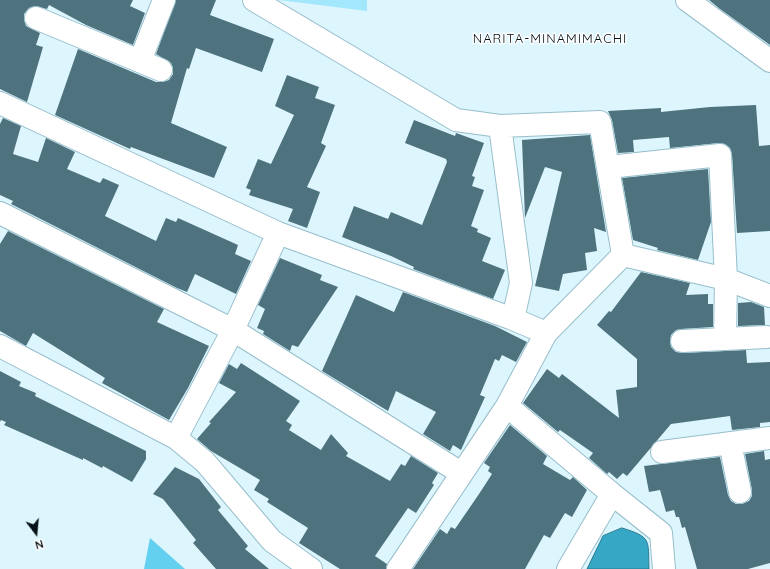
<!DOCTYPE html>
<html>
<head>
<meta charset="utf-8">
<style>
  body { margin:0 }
  #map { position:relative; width:770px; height:569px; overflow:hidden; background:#ddf6fe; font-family:Quicksand,sans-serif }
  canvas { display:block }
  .north { position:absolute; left:16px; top:513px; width:40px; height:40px; -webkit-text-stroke:3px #fefefe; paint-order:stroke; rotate:164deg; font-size:11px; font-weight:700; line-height:16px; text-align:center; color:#041116 }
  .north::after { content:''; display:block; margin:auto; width:14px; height:18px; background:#041116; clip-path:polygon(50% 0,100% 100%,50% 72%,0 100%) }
</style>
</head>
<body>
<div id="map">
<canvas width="770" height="569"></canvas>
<div class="north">N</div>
</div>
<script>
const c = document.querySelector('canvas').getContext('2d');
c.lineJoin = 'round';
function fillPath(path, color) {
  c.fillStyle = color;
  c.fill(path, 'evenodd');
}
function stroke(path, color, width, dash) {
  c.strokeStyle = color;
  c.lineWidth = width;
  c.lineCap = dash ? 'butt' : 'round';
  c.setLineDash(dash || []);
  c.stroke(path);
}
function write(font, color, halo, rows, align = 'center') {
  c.font = font + ' Quicksand,sans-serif';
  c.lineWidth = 3;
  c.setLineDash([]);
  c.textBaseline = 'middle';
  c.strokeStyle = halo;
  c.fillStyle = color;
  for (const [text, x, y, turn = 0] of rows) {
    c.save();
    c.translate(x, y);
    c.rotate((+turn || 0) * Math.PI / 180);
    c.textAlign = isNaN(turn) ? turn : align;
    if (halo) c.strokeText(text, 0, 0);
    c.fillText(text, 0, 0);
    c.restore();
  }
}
const green = new Path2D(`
  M279 0H367V11Z`);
const forest = new Path2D(`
  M150 538 185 569H144Z`);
const water = new Path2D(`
  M622 528C652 537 648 540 649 569H587L603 536Z`);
const building = new Path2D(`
  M0 0H133L130 6 145 13 133 45 86 25 49 5 47 9 35 6 29 8 24 14V20L26 26 40 33 36 45 43 47 27 102 0 89Z
  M176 0H216L210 15 274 39 262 72 196 48 189 69 187 68 171 123 227 147 214 178 131 147 130 149 55 115 78 49 156 82H163L169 80 173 74V68L171 63 156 54Z
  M709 0H770V45L720 9Z
  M287 75 319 87 315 98 335 105 321 143 326 146 307 187 320 192 307 228 288 221 293 209 249 195 251 190 246 188 258 159 271 164 294 115 275 106Z
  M756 105 759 146 770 145V231L737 233 732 154 730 148 725 144 719 143 670 148 669 137 633 140 634 152 618 153 612 120 608 111 661 108V112L710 107Z
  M3 118 21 126 13 154 38 162 46 138 75 152 67 169 100 183 103 178 119 185 105 216 156 241 166 218 176 222 178 218 238 245 235 254 251 261 236 294 195 274 187 292 177 288 11 204 13 201 0 195V124Z
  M414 120 455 136 456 133 484 143 472 176 475 177 472 186 484 190 471 226 478 229 477 232 491 238 482 261 505 270 493 299 413 269 414 267 391 256 342 237 354 206 388 219 391 212 422 225 447 162 446 159 405 143Z
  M590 135 606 232 594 228 597 251 585 253 587 270 563 274 559 291 535 286 562 172 545 167 525 218 522 140Z
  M708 169 711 222 698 260 657 250 658 248 633 240 622 178Z
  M8 231 164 309 157 322 209 346 188 388 169 420 102 383 105 378 33 333 26 346 0 331V244Z
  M280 258 322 275 320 280 338 287 298 347 292 345 290 351 263 334 264 331 257 328 265 309 258 305Z
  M641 272 690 283 686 295 708 294V304H713V327L681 329 676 330 671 335 670 342 671 347 676 352 683 353 746 350 747 363 770 362V422L760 423V427L732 430 730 416 671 424 627 476 623 473 617 479 609 472 607 474 589 458 593 453 560 430 558 432 523 403 547 369 559 378 562 374 619 418 616 390 637 387V359L597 325 609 311 611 312Z
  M403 292 495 326 527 342 516 362 502 355 499 361 495 359 480 395 485 397 461 450 453 445 450 451 423 434 436 412 396 391 388 411 322 371 356 295 394 312Z
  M751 302 764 307 765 325 738 326V303Z
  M241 363 300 401 286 421 292 425 289 430 321 450 331 434 348 453 346 456 390 481 401 464 405 466 411 456 438 473 432 483 434 485 416 513 408 508 375 556 387 564 386 569H340L299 543 308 528 267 502 269 499 254 490 260 480 211 451 197 439 211 423 209 422 236 392 219 383 229 364 237 369Z
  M0 371 21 382 19 386 36 393 35 396 146 451V459L132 482 103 466 102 468 83 458V460L4 425 6 422 1 420 0 422Z
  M510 425 547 456 543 464 570 480 573 477 587 490 572 517 565 513 550 538 544 535 525 569H413L440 529 447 534 451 527 455 529 479 494 492 474 488 471 490 467 484 463Z
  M764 451 765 460 770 459V563L748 569H697L685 527 682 528 679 517H676L674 510 666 512 660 490 649 492 644 466 720 457 728 495 731 501 736 504H742L749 501 752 496V490L745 454Z
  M175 467 199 479 221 507 218 510 248 546 245 549 269 569H216L193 543 196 540 163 499 153 494Z`);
const minor = new Path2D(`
  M254 0 456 120 500 126 600 122 623 255
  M687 0 770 61
  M36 18 161 70
  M140 61 164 0
  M0 103 278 233 513 319 546 333
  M500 126 521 283 513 319
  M609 167 720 155 726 279 725 339
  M0 213 233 330 461 473
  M623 255 726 279 770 296
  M682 341 767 337
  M0 346 176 438 205 462 272 541 311 569
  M507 406 612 494 661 533 664 569
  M176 438 233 330 278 233
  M730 443 740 492
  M662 452 770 438
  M398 569 507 406 546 333 623 255
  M568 569 612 494`);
const neighbourhoodNames = [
  ["NARITA-MINAMIMACHI",550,39]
];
fillPath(green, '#a3e7fd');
fillPath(forest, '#64d0ef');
fillPath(water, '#36a7c5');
stroke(water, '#277a90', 1);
fillPath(building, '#4e737e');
stroke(minor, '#97becb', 24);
stroke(minor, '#fff', 22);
c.letterSpacing = '1px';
write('13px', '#041116', '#fefefe', neighbourhoodNames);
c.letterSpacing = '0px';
</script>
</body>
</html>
